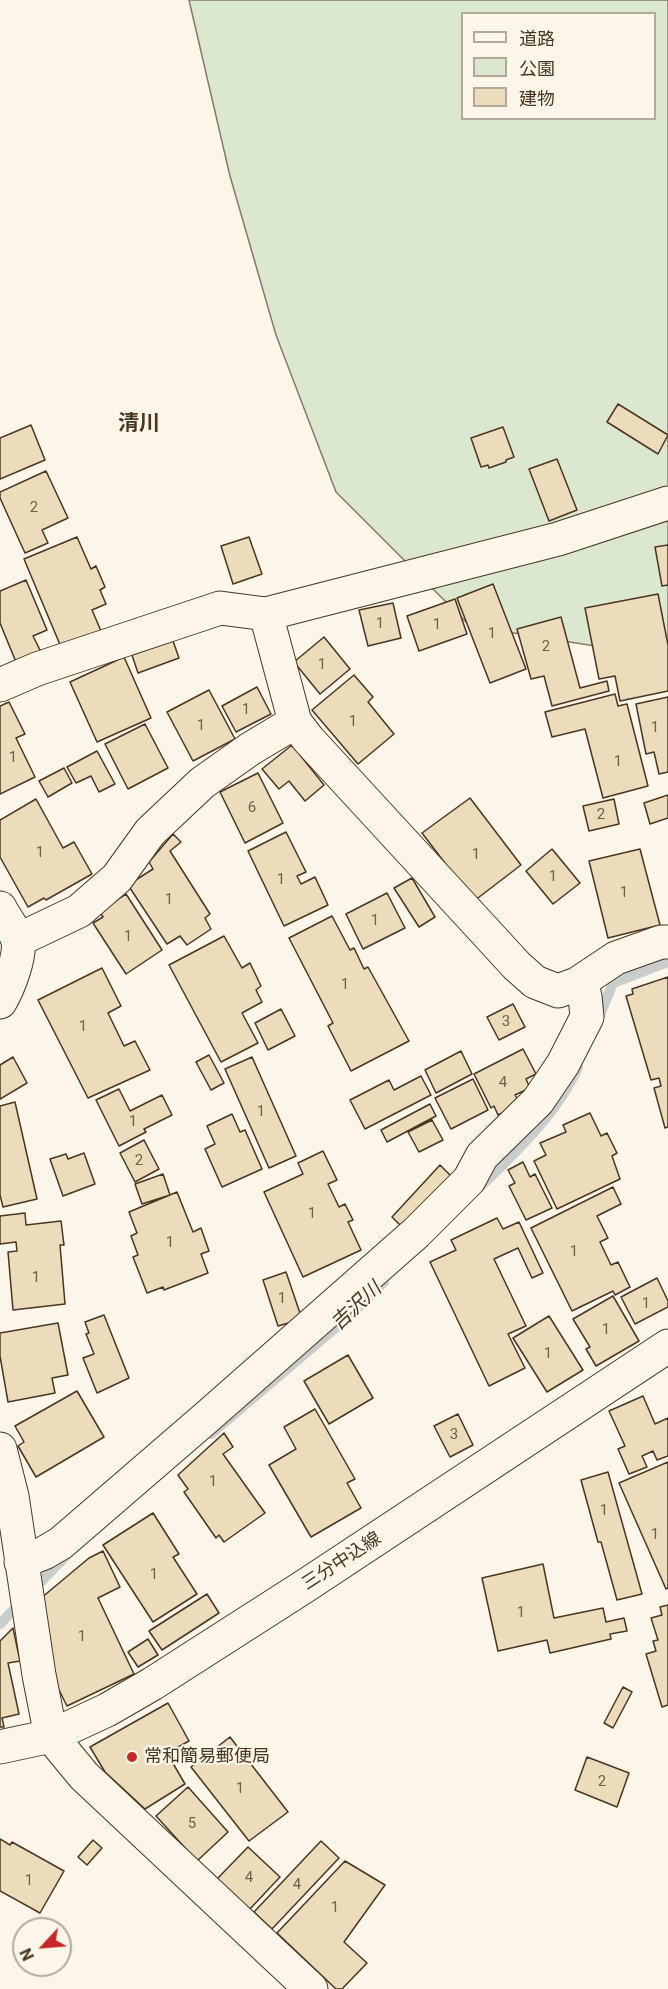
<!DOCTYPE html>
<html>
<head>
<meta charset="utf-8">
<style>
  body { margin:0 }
  #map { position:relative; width:668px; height:1989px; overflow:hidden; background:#fbf6e9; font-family:Roboto,"Noto Sans JP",sans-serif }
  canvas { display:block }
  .legend { position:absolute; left:461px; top:12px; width:195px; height:108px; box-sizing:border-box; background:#fbf6e9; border:2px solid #b4a999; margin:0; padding:8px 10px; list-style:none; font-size:18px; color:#4a3520 }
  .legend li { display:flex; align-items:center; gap:12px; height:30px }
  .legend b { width:30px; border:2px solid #b4a999 }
  .north { position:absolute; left:12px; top:1917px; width:60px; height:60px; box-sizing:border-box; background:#fbf6e9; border:2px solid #b4a999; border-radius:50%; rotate:244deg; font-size:16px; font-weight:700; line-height:24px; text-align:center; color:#4a3520 }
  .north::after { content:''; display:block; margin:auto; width:21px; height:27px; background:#c62828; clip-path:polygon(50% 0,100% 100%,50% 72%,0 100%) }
</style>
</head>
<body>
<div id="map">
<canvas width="668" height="1989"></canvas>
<ul class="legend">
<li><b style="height:8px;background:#fbf6e9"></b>道路</li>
<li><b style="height:16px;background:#dce7d0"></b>公園</li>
<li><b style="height:16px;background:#ecdcbc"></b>建物</li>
</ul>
<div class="north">N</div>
</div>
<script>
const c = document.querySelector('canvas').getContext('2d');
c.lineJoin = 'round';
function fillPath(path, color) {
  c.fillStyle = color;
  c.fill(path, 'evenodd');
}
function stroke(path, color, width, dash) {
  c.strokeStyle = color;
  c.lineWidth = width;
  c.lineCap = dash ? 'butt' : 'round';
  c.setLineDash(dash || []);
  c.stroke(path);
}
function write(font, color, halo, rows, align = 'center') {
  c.font = font + ' Roboto,"Noto Sans JP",sans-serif';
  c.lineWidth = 4.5;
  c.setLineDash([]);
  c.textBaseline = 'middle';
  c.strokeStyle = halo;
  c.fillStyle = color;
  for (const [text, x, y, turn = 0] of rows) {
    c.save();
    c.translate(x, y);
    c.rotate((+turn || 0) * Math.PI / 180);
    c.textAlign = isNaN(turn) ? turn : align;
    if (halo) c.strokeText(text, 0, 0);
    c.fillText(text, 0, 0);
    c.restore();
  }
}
const green = new Path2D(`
  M189 0H668V644L645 654 470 626 336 492 276 335 230 176ZM462 14H654V118H462Z`);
const stream = new Path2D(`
  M598 1020 613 983 668 962
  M478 1189C513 1155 559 1112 578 1067
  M211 1434 353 1313 384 1282
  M33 1590 68 1554
  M0 1624 22 1601`);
const building = new Path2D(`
  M618 404 668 435 658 454 607 422Z
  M31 425 45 460 0 479V438Z
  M503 427 514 457 506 460V462L489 468 488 465 481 467 471 438Z
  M557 459 577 510 549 521 529 469Z
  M46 471 68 518 42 530 48 543 25 553 0 498V492Z
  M77 537 91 569 96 566 105 587 100 590 106 604 92 610 101 631 61 647 24 559Z
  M249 537 262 574 233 584 221 546Z
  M668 545V585L662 586 655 547Z
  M26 580 47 630 33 636 41 652 16 662 0 623V591Z
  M493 584 526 669 490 683 457 598Z
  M658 594 668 645V691L620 701 615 676 599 679 585 608Z
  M455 599 467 634 419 651 407 616Z
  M393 603 401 638 368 646 359 610Z
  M561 617 580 688 607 681 609 691 552 706 544 676 531 679 517 629Z
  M324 637 350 669 320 694 294 662Z
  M173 641 179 658 138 673 132 655Z
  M124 657 151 718 97 742 70 682Z
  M354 675 373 697 368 702 394 734 358 764 312 710Z
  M257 687 271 714 236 732 222 706Z
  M209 690 235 739 193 761 167 712Z
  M615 694 618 706 627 704 648 786 603 798 585 729 552 737 545 712Z
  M668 697V772L659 774 654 752 646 754 636 704Z
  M9 702 25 734 16 738 35 777 0 794V706Z
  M145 724 168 768 128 789 105 744Z
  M292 745 324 785 305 801 289 781 279 789 262 769Z
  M97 751 115 784 99 792 91 776 76 783 67 767Z
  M64 768 72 783 48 797 39 781Z
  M258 773 283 823 245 843 220 792Z
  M668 795V818L650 824 644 803Z
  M470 798 521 865 474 901 422 833Z
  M36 799 63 848 74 842 92 874 46 900 44 898 28 907 0 857V820Z
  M614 799 619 824 589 831 583 806Z
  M286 832 306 872 297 876 301 884 315 877 328 905 284 926 248 851Z
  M173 834 181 842 170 851 210 914 205 918 211 929 187 945 180 936 167 944 128 885 153 869 149 862Z
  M552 849 580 883 553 904 526 871Z
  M640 849 660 925 608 938 589 861Z
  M412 878 435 917 419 927 394 888Z
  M387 893 405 928 363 949 346 914Z
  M126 894 162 950 126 974 93 923 103 917 99 911Z
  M332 916 350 950 354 948 364 969 368 967 409 1041 351 1071 328 1026 333 1023 289 938Z
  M224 936 242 968 250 963 261 986 256 990 262 1002 242 1013 258 1043 221 1062 169 965Z
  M102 968 121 1006 108 1013 124 1046 135 1041 150 1070 88 1098 38 1000Z
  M668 977V1127L665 1128 654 1088 661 1086 659 1078 651 1080 626 996 633 994 632 989Z
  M513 1004 525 1027 499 1040 487 1017Z
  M281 1009 295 1036 268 1050 255 1023Z
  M523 1049 536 1074 526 1079 530 1088 515 1095 520 1104 498 1115 494 1106 491 1108 474 1074Z
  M461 1051 472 1074 436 1093 425 1070Z
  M209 1055 224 1083 211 1090 196 1062Z
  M13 1057 27 1083 0 1099V1065Z
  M252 1057 296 1156 269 1168 225 1069Z
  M421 1076 431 1095 365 1129 350 1100 389 1080 394 1090Z
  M473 1079 488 1110 451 1129 435 1098Z
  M119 1089 130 1111 162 1095 172 1115 144 1129 146 1132 119 1146 96 1100Z
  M15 1102 37 1199 3 1207 0 1195V1106Z
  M430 1104 436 1116 387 1142 381 1130Z
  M590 1113 601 1136 607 1133 617 1153 612 1156 620 1179 557 1209 534 1161 546 1155 540 1143 566 1132 563 1125Z
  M232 1114 240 1132 245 1130 262 1169 222 1187 205 1149 215 1144 207 1126Z
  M432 1120 443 1140 419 1152 408 1132Z
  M144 1140 159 1169 135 1182 120 1153Z
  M323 1151 337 1180 328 1184 339 1207 345 1204 353 1220 348 1222 361 1250 303 1277 264 1192 303 1174 298 1163Z
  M84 1153 95 1184 63 1196 50 1159 66 1154 68 1159Z
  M523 1162 530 1177 535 1174 552 1208 526 1220 509 1186 515 1183 508 1170Z
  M440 1165 454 1179 406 1231 392 1217Z
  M163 1174 170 1195 142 1204 135 1184Z
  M613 1187 621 1204 597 1216 608 1238 600 1242 611 1265 618 1262 630 1287 615 1295 613 1291 572 1311 531 1228Z
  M177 1192 193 1232 201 1228 209 1251 201 1254 208 1273 164 1290 163 1287 147 1293 133 1257 138 1255 131 1236 137 1233 129 1212Z
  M25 1213 26 1225 61 1221 64 1245H60L65 1304 13 1310 8 1252 17 1251 16 1242 0 1244V1216Z
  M497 1218 503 1229 519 1222 543 1273 532 1278 518 1248 494 1259 526 1326 508 1334 525 1368 489 1386 430 1262 456 1250 451 1240Z
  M286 1272 302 1319 278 1326 263 1280Z
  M657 1278 668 1301V1307L635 1324 621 1297Z
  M613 1296 639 1341 596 1366 586 1349 590 1347 573 1319Z
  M104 1315 129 1378 97 1393 83 1358 94 1354 86 1334 89 1333 85 1322Z
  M549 1316 583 1370 547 1392 513 1338Z
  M58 1323 68 1375 52 1378 55 1393 8 1402 0 1356V1333Z
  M348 1355 373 1398 329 1424 304 1381Z
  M77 1391 104 1437 36 1477 18 1446 24 1442 15 1426Z
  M643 1396 655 1424 668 1418V1456L657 1460 653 1451 642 1456 647 1467 629 1474 618 1449 625 1446 609 1411Z
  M315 1409 355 1479 347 1483 361 1508 311 1537 269 1465 296 1449 284 1427Z
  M458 1414 473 1445 450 1457 434 1426Z
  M224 1433 233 1447 223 1454 265 1513 224 1542 219 1535 216 1538 184 1492 188 1489 178 1475Z
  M668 1462V1588L666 1589 619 1483Z
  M608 1472 642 1594 617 1600 601 1542H598L581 1480Z
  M153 1513 179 1554 173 1557 197 1594 153 1622 103 1545Z
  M103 1551 120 1587 98 1598 134 1674 67 1706 55 1682 40 1599 89 1558Z
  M543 1564 554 1618 603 1608 606 1622 624 1618 627 1631 610 1634 611 1639 550 1653 547 1640 498 1651 482 1578Z
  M207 1594 219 1613 162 1650 149 1631Z
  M668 1605V1705L662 1707 646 1654 656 1651 653 1641 658 1640 651 1618 662 1615 660 1607Z
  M13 1628 20 1661 8 1663 19 1714 2 1718 4 1727H0V1641Z
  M148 1639 158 1655 138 1667 128 1652Z
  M623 1687 632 1692 613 1728 604 1723Z
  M168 1703 189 1741 167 1753 185 1784 145 1809 105 1772 90 1747Z
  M230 1737 288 1812 249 1841 191 1767Z
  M587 1757 629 1773 617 1807 575 1790Z
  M188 1787 228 1832 197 1861 156 1816Z
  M0 1839 10 1845 12 1842 64 1871 40 1913 0 1891Z
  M93 1840 102 1848 87 1865 78 1857Z
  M321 1841 339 1858 272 1929 254 1912Z
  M248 1847 280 1877 249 1910 217 1879Z
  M345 1861 385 1885 344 1942 367 1963 342 1989H336L277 1933Z`);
const street = new Path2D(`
  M266 614 295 722 308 739 517 966 535 982 558 991 577 984 616 958 661 942H668
  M0 685 37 669 220 608 266 614 558 539 668 503
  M0 908C5 918 13 928 17 938 23 952 8 989 0 1002
  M18 940 79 911 117 878 150 832 202 783 250 749 295 722
  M0 1449 12 1496 39 1675 51 1736 84 1776 311 1989
  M21 1562 44 1553 61 1543 207 1417 416 1233 469 1180 482 1156 538 1101 563 1064 587 1017 585 996 577 984`);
const secondary = new Path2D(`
  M0 1747 51 1736 107 1710 152 1684 305 1586 668 1346`);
const markers = [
  [132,1757,6,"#c62828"]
];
const numberNames = [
  ["2",34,508],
  ["1",380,624],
  ["1",437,625],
  ["1",492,634],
  ["2",546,647],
  ["1",322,665],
  ["1",246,710],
  ["1",353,722],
  ["1",201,726],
  ["1",655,728],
  ["1",13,758],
  ["1",618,762],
  ["6",252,808],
  ["2",601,815],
  ["1",40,853],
  ["1",476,855],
  ["1",553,877],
  ["1",281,880],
  ["1",624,893],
  ["1",169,900],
  ["1",375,921],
  ["1",128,937],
  ["1",345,985],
  ["3",506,1022],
  ["1",83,1027],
  ["4",503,1083],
  ["1",261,1112],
  ["1",133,1122],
  ["2",139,1161],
  ["1",312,1214],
  ["1",170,1243],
  ["1",574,1252],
  ["1",36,1278],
  ["1",282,1299],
  ["1",646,1304],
  ["1",606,1330],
  ["1",548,1354],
  ["3",454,1435],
  ["1",213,1482],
  ["1",604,1511],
  ["1",655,1535],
  ["1",154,1575],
  ["1",521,1613],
  ["1",82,1637],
  ["2",602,1782],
  ["1",240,1789],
  ["5",192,1824],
  ["4",249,1878],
  ["1",29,1881],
  ["4",297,1885],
  ["1",335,1908]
];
const streetNames = [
  ["三分中込線",342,1562,-33]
];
const poiNames = [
  ["常和簡易郵便局",144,1757]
];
const waterNames = [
  ["吉沢川",357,1307,-43]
];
const quarterNames = [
  ["清川",139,425]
];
fillPath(green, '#dce7d0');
stroke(green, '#887966', 1.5);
stroke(stream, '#c9cecd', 10);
fillPath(building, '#ecdcbc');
stroke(building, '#4a3520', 1.5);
stroke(street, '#4a3520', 35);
stroke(secondary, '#4a3520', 35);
stroke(street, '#fbf6e9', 33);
stroke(secondary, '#fbf6e9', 33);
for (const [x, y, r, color] of markers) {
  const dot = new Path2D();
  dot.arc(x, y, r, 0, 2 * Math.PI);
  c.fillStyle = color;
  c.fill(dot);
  stroke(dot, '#fbf6e9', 2);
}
write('15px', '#725f47', null, numberNames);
write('18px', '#4a3520', '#fbf6e9', streetNames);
write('18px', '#4a3520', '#fbf6e9', poiNames, 'left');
write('italic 20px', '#4a3520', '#fbf6e9', waterNames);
write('bold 21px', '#4a3520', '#fbf6e9', quarterNames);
</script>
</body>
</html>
